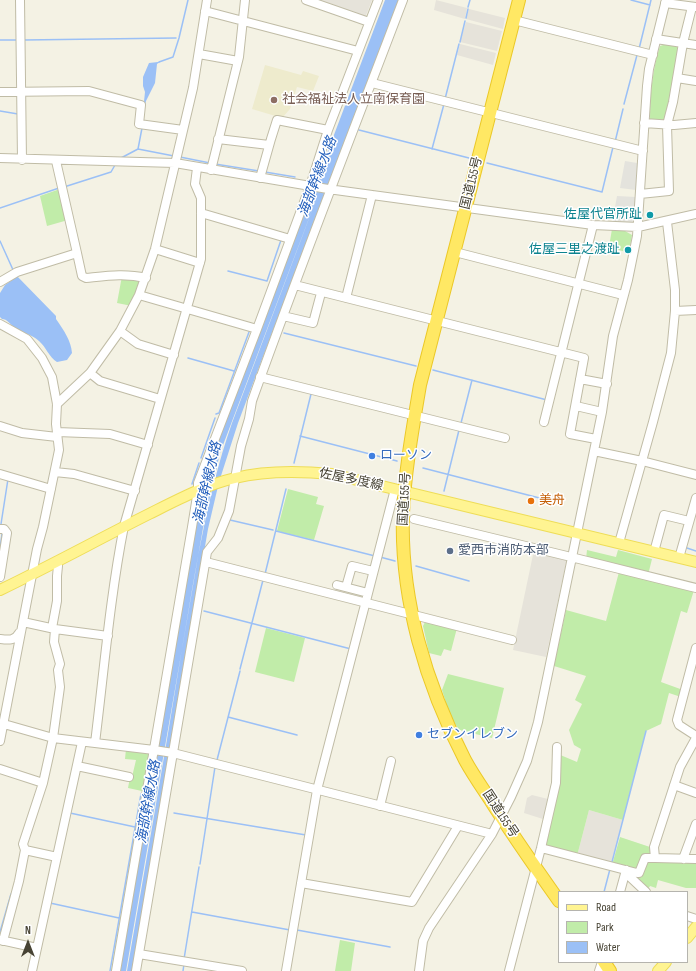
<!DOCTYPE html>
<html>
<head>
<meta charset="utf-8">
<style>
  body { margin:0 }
  #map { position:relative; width:696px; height:971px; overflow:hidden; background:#f4f2e4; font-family:"Sofia Sans Condensed",sans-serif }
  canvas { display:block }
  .legend { position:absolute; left:558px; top:891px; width:130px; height:72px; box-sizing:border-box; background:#fff; border:1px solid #b5b4ae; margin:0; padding:5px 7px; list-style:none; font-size:12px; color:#474334 }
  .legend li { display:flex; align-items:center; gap:8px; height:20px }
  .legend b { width:20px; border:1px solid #b5b4ae }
  .north { position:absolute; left:8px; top:923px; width:40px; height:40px; -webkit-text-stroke:3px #fff; paint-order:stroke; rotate:0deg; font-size:11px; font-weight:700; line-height:16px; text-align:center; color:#474334 }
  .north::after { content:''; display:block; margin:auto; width:14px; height:18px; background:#474334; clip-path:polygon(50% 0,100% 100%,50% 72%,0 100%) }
</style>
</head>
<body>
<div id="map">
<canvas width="696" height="971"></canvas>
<ul class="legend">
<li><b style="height:5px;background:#fff492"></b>Road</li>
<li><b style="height:11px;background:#c1eca9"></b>Park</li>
<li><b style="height:11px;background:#9bc0f6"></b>Water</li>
</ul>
<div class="north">N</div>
</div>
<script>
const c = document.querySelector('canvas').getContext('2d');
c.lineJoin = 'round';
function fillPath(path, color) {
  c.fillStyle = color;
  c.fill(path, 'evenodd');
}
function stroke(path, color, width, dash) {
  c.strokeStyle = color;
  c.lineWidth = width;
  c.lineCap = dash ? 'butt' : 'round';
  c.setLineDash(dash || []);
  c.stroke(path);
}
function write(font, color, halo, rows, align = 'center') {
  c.font = font + ' "Sofia Sans Condensed","Noto Sans JP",sans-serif';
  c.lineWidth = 3;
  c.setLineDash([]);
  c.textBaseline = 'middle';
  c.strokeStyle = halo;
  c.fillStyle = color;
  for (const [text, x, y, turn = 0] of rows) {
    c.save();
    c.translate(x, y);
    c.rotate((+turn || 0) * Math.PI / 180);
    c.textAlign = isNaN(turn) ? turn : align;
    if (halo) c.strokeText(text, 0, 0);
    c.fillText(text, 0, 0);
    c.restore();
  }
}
const industrial = new Path2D(`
  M312 0H372L365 18Z
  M436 0 467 8 465 19 434 10Z
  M469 9 505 18 503 29 466 19Z
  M466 22 502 31 497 51 460 42Z
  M460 44 496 53 493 65 457 55Z
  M534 550 567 558 546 657 513 650Z
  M532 795 552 800 546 820 524 813 527 798Z
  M589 810 623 820 611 864 577 856Z`);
const education = new Path2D(`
  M265 65 301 75 303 71 319 76 313 91 297 87 290 109 282 118 252 109Z`);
const green = new Path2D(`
  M666 44 678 46 679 50 671 97 664 123 650 122C650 96 652 71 660 46Z
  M60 189 68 220 47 226 40 196Z
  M612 229 625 231 632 235 629 253 609 247Z
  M122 276 143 279 132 306 117 303Z
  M288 489 318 497 316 504 324 506 314 540 277 531Z
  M587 550 616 557 618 550 652 559 648 575 586 559Z
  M619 572 694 590 687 613 681 611 661 682 683 690 681 697 669 693 661 724 646 731 623 820 589 810 577 856 543 847 558 754 577 762 581 749 574 745 569 730 582 704 575 700 586 676 554 666 566 610 606 621Z
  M426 620 457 628 451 651 444 649 441 656 429 653 423 626Z
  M266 628 305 638 294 682 255 672Z
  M448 674 504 688 492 738 459 730 450 716 442 690Z
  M126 749 150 752 114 971H111L142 791 128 788 130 777H132L136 760 125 759Z
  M620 837 653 848 654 857 638 870 612 865Z
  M648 861H696V888H686L658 880 656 888 650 886 647 891 639 882 638 878Z
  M340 940 355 943 351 971H335Z`);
const parking = new Path2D(`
  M625 161 637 163 636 190 620 188Z
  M617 196 636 197 635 220 631 223 612 224Z`);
const water = new Path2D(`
  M385 0H392L323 181 392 0H400L331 180 326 190 238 423 219 482 208 529 132 971H127C145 868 163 765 180 661 194 581 205 500 232 423L322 184 220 453 203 528 126 971H119L196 527 214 452Z
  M158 62H160L157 64 155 83 146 101 142 120 145 92 143 86V77L149 63Z
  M16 275 56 316V319C64 331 71 340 72 353L67 360 57 362C49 357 46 347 39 341 31 334 20 332 14 327 10 324 7 319 2 319L0 317V293L5 285 12 280Z`);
const stream = new Path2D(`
  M631 0 650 5
  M468 7 470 0
  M466 18 468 9
  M0 40H18
  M24 40 176 38
  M460 42 465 21
  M639 49 651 0
  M159 62 173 57 179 38 188 0
  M445 99 459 44
  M314 100 331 104
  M624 104 637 55
  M0 111 18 114
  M359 130 469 158
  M615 142 623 109
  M138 149 142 128
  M432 149 444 104
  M180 157 210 163
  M121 158 138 149 174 156
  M487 163 602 192 613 147
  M215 164 259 171
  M265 172 295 177
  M64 187 111 172 115 165
  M0 208 59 188
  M0 241 14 272
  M228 271 267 281 281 240
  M284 333 416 366
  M188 358 234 371
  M433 370 547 400
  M216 414 219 413 249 332
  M461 423 472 380
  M300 436 397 461
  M201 458 215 418
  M294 463 311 394
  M423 468 555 502
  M192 484 199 463
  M444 491 459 430
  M230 520 273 530
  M1 524 8 479
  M276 531 375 556
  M0 532 2 534 0 548
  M687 548 696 551
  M380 557 395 561
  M416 566 469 581
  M265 574 286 489
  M204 611 351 649
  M240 669 263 580
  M228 717 297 735
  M217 760 240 671
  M70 813 135 827
  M174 813 306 835
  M612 862 646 731
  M200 864 215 767
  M604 892 610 869
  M50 903 119 918
  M192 912 290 930
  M297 930 390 947
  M0 932 11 894
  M184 959 199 867
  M110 971 141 794
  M183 971 184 964`);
const minor = new Path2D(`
  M20 0 22 160
  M306 0 369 22
  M665 3 696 7
  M205 11 358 51
  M514 20 653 55
  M656 39 696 45
  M199 54 238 61
  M677 78 696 81
  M372 83 643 151
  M0 92 89 91 141 105 139 124 183 130
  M644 123 674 125 696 123
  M218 139 269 145
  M0 158 175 163 328 189 593 225 638 227 696 214
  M211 170 239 57 245 0
  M260 178 271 139 277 120 328 130
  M640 194 669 191 667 125 673 102 683 43 692 7
  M201 213 290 239
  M155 249 200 263
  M455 252 623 295
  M77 253 82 276 86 278C106 276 125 273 146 278
  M0 282 17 272 77 253 56 161
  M295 285 584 358 570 434 596 439
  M139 295 257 329
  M346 298 372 195
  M675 311 696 310
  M283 316 313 323 321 293
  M0 324 27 339 42 358 52 377 57 404 56 424 59 450 43 527 37 549 0 741
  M120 331 138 344 174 355
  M90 373 100 381 160 399
  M260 377 505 438
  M580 379 607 384
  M57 404 90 373 120 331 139 295 155 249 193 88 207 0
  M576 406 602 412
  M544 422 593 225
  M0 426 22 433 57 437
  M57 432 110 434 148 445
  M594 451 642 461 696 475
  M55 472 74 474 135 491
  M0 474 51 489
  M414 519 567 556
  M0 529H4L7 533 0 577
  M619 543 653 422 671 353 675 311V290L667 222
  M654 552 664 515 689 521
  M575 558 696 588
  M679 558 696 498
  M206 562 512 640
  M337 585 368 593
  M346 587 352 566 373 571
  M23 622 55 629 108 636
  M52 628 57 601V576L58 566 57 562
  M0 639C8 640 15 641 19 633
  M696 648 677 720 679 725 696 736
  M4 724 53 738 154 750 173 753 492 834
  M95 743C104 671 110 597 124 526L201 259V198L195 184 197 168
  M77 766 129 777
  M0 769 43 783
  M674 785 696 793
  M380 806 391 761
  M541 848 637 873H639L645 858H655L654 847 680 767 696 738
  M25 850 57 857
  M655 858 696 859
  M683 859 696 824
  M626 870 629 876 646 892
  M301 883 412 902 458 826
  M620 892 626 870
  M687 916 696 919
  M0 940 37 948
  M3 941 19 881 25 850 23 844 43 783 53 738 60 687 58 670 60 664 54 642 55 629
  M139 954 242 971
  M32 971 82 742
  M116 971 192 527 198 490V483L257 329 310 186 328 130 378 0
  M136 971 207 552 218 538 229 511 241 446 249 419 252 401C300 267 352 134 403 0
  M286 971 317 790 395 489
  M419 971 423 941 429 928 492 834 511 797 527 761 538 722 602 412 613 336 628 280 637 236 647 86 649 69 666 0
  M509 971 541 848 556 783 557 747
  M599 971 602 962`);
const major = new Path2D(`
  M0 590C50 566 99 539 149 514 177 500 205 485 235 478 267 470 300 471 332 474L696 562
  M687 938 696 927
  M658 971 666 962`);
const highway = new Path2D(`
  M519 0 420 385C413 427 405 470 403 513 400 599 426 685 465 760 472 773 481 786 489 798 511 833 535 867 559 901
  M604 962 610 971`);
const markers = [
  [274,100,4,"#8d6e63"],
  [650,215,4,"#0f9aa8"],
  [628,250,4,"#0f9aa8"],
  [372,456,4,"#3f7fe0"],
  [531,501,4,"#e8710a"],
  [450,551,4,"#5c6f8a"],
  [419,735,4,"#3f7fe0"]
];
const educationNames = [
  ["社会福祉法人立南保育園",282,100]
];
const streetNames = [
  ["国道155号",472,183,-76],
  ["佐屋多度線",351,480,12],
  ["国道155号",405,499,-87],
  ["国道155号",500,814,57]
];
const cultureNames = [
  ["佐屋代官所趾",642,215],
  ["佐屋三里之渡趾",620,250]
];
const shopNames = [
  ["ローソン",380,456],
  ["セブンイレブン",427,735]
];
const foodNames = [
  ["美舟",539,501]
];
const serviceNames = [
  ["愛西市消防本部",458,551]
];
const waterNames = [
  ["海部幹線水路",318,177,-69],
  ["海部幹線水路",208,483,-77],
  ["海部幹線水路",149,802,-80]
];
fillPath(industrial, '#e6e3da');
fillPath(education, '#eeebcd');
fillPath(green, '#c1eca9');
fillPath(parking, '#e4e3dd');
fillPath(water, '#9bc0f6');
stroke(stream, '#9bc0f6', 1.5);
stroke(minor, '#c0bca6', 10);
stroke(major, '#eedd58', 12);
stroke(highway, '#ebc827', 14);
stroke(minor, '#fff', 8);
stroke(major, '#fff492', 10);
stroke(highway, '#ffe864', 12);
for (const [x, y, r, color] of markers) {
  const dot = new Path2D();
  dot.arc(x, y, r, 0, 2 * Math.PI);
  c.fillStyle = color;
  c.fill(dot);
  stroke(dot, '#fff', 1.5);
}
write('13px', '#785e54', '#fff', educationNames, 'left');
write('13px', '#474334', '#fff', streetNames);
write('13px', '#0d838f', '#fff', cultureNames, 'right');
write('13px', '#366cbe', '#fff', shopNames, 'left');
write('13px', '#c56008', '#fff', foodNames, 'left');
write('13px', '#4e5e75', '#fff', serviceNames, 'left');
write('italic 14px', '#235fbc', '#fff', waterNames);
</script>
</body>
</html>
